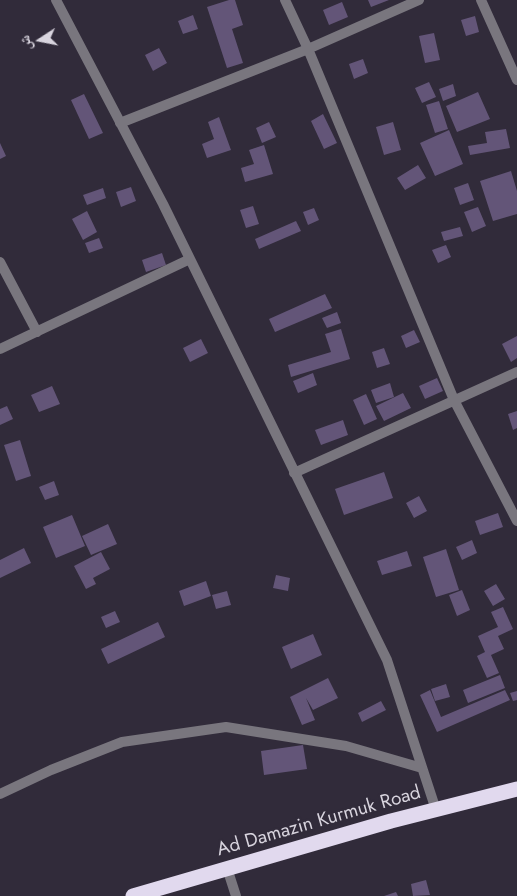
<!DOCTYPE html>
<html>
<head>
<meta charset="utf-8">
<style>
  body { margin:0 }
  #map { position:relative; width:517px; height:896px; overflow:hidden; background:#312b3a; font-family:Jost,"Noto Naskh Arabic",sans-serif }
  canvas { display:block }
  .north { position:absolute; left:15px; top:15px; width:50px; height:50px; -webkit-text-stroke:4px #312b3a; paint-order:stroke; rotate:259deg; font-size:14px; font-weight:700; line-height:20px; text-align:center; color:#d8d4de }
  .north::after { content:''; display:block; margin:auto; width:18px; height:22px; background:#d8d4de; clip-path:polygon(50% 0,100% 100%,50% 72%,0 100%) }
</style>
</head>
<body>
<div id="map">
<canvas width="517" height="896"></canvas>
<div class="north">ش</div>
</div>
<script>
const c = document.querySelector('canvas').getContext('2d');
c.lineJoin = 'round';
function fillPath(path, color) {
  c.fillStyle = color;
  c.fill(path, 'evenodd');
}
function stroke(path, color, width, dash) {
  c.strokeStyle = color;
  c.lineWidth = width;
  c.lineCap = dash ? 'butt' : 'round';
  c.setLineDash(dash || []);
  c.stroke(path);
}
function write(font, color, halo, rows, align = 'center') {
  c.font = font + ' Jost,sans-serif';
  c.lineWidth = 4.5;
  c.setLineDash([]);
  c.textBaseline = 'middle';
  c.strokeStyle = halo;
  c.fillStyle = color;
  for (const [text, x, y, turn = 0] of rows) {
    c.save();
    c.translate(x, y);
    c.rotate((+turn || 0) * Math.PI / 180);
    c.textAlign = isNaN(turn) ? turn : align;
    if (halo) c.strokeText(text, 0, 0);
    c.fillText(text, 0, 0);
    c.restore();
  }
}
const building = new Path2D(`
  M229 0H235L243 25 232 29 243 63 227 68 207 7Z
  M368 0H389L371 7Z
  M342 2 348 17 329 25 323 10Z
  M193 15 198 29 183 34 178 21Z
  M475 16 479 32 466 36 461 20Z
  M434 33 440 60 425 63 419 36Z
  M159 48 167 63 153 71 145 55Z
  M363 59 368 73 354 79 349 64Z
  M429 82 436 97 422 103 415 88Z
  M453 84 456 96 443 101 439 89Z
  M478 92 490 119 457 132 446 106Z
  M84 94 103 133 89 139 71 100Z
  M439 101 448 129 435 133 426 105Z
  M323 114 337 143 324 149 311 121Z
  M219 117 231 150 207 158 202 144 214 139 208 122Z
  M269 122 276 137 262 143 256 128Z
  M393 122 401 150 384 155 376 127Z
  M506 129 510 148 470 155 468 146 487 143 485 132Z
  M449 130 463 164 435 176 420 143Z
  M0 143 6 156 0 159Z
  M264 145 273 174 245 182 241 168 254 164 249 150Z
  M418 165 426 178 405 190 397 178Z
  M511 171 517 191V214L493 221 480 181Z
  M468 183 474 200 460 205 454 188Z
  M131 187 136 201 121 207 116 192Z
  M103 188 106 198 87 205 83 195Z
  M253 206 259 224 246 228 240 210Z
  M478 207 486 226 472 232 464 212Z
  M314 208 319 220 308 225 303 212Z
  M87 211 97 232 83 240 72 219Z
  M296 221 301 231 259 249 255 239Z
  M460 227 463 236 444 241 441 232Z
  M99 238 103 248 89 253 85 243Z
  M446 245 451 257 438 263 432 250Z
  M162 253 166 265 146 272 142 260Z
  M325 294 332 308 275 332 269 319Z
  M337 312 341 323 327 328 322 318Z
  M341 329 350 359 291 377 288 365 331 352 325 334Z
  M414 330 420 342 406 348 401 336Z
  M517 336V358L511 362 502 344Z
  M201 339 208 353 190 362 183 348Z
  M384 348 390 364 377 368 372 352Z
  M313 373 317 385 298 393 293 381Z
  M437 378 443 391 425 399 419 386Z
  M390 383 394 397 376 403 371 390Z
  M52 386 60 404 39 412 31 395Z
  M403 393 411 408 384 421 376 406Z
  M366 394 377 419 364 425 353 400Z
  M7 406 13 419 0 425V409Z
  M517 411V428L513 430 508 414Z
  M343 420 348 435 321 445 315 430Z
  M20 440 31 476 16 481 4 445Z
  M384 472 393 498 344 515 335 489Z
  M54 481 59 495 45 500 39 487Z
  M419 496 427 511 414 518 406 503Z
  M498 513 503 527 480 535 475 521Z
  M72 515 85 546 56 558 43 527Z
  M108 524 117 544 91 555 82 536Z
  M472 540 477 553 462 560 456 547Z
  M24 548 31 563 0 578V560Z
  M446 549 459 590 436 597 423 557Z
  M407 551 412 566 382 575 377 561Z
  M101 552 110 569 93 578 96 584 86 589 74 566Z
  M276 575 290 578 288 591 273 588Z
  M206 581 211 596 184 606 179 591Z
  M496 584 505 599 493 606 484 591Z
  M462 590 470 610 457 616 449 595Z
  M227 591 231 605 216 609 212 595Z
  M503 607 513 629 498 636 504 649 491 655 499 673 487 678 477 656 485 652 478 636 498 627 491 612Z
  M115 611 120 622 106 628 101 617Z
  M158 622 165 637 108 664 101 649Z
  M313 634 322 655 291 669 282 647Z
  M500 675 505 688 468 703 463 690Z
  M328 678 338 698 313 710 306 698 315 720 302 725 290 697Z
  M446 684 450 697 435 701 431 689Z
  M430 690 441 717 505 690 510 700 437 732 420 695Z
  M517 691V700L513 701 510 693Z
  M381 701 386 710 362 722 358 713Z
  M303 745 307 769 264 775 261 751Z
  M426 880 430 895 413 896 411 884Z
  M396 892 398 896H384Z`);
const street = new Path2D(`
  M56 0 163 204 387 660 436 810
  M285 0 308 49 454 400 517 521
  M481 0 517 80
  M120 123 308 49 419 0
  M0 262 37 332
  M0 349 190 259
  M294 473 517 372
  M0 794 51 770 122 742 226 727 346 746 422 768
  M227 868 236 896`);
const highway = new Path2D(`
  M133 896 391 821 517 789`);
const streetNames = [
  ["Ad Damazin Kurmuk Road",319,822,-16]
];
fillPath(building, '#635578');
stroke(street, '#79767e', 10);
stroke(highway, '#e1d9ee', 15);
write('19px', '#d8d4de', '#312b3a', streetNames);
</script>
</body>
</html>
